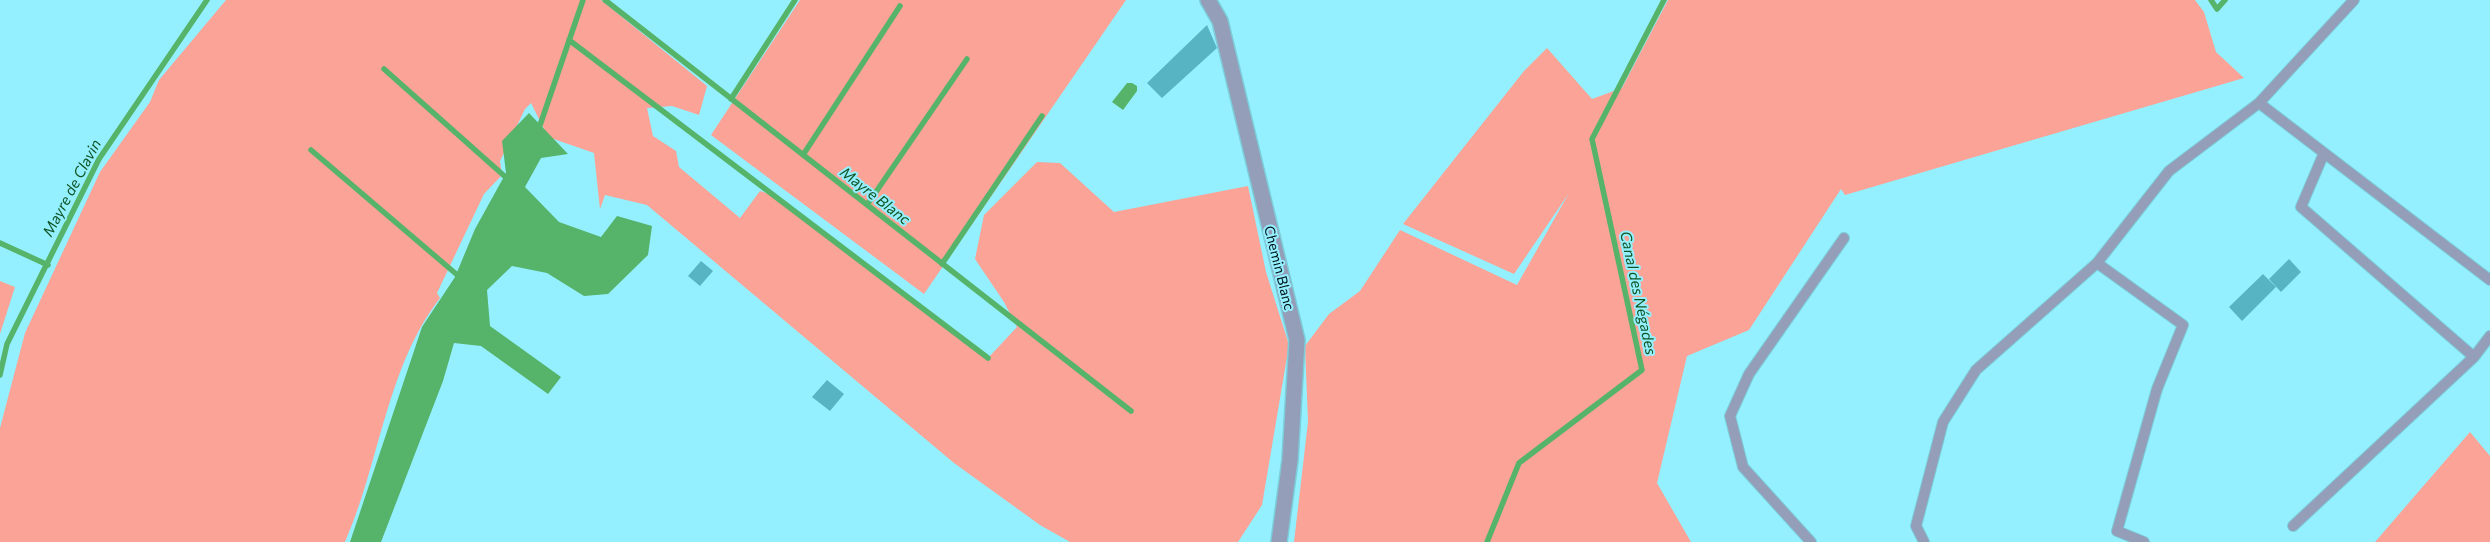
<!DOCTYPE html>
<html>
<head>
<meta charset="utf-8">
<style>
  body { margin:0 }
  canvas { display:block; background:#94f0ff }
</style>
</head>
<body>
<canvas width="2490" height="542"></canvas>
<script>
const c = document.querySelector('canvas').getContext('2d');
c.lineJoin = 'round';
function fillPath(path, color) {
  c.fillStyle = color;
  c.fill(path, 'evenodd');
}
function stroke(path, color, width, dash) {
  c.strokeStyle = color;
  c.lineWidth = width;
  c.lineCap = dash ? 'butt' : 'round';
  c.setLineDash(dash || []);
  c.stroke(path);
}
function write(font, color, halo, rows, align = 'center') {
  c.font = font + ' Commissioner,sans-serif';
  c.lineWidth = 4;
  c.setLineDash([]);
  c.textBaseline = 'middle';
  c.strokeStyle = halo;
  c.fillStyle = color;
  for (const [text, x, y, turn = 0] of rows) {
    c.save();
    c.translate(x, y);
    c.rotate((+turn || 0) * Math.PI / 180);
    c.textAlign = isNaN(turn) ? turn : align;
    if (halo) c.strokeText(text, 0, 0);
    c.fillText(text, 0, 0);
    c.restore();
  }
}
const green = new Path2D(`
  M226 0H601L707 86 699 115 672 106 647 108 653 136 676 151 679 167 740 218 760 191 778 197 988 358 1017 327 1004 302 975 259 984 215 1037 162 1060 163 1114 212 1248 186 1266 272 1289 345 1262 505 1238 542H1070L1040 525 954 463 647 205 605 195 600 209 594 153 548 137 531 103 525 109 500 161 502 175 484 194 437 293 440 298C386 368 380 463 345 542H0V428L25 333 100 172 150 102 159 80Z
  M800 0H1126L924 294 711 135Z
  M1668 0H2195L2204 12 2216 52 2244 78 1845 195 1841 189 1749 330 1687 356 1657 483 1691 542H1294L1308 422 1305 346 1329 314 1360 291 1400 230 1517 285 1569 193 1514 274 1403 224 1524 71 1547 48 1592 99 1622 88Z
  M0 281 15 287 0 334Z
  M2470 432 2490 456V542H2375Z`);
const water = new Path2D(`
  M1127 83H1132L1137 86V91L1123 110 1112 102Z
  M529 113 568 154 541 158 525 187 559 222 601 237 617 216 652 226 648 255 608 294 584 296 547 273 512 266 487 290 490 326 561 377 548 394 481 346 454 343 443 381 381 542H350L422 327 455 277 475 229 506 173 502 141Z`);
const stream = new Path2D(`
  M605 0 1131 411
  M2211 0 2217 9 2225 0
  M569 40 988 358
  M384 69 510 181
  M731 99 795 0
  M538 131 583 0
  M311 150 462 279
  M803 155 900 6
  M867 205 967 59
  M0 243 48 265
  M942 264 1042 116
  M0 375 7 344 99 159 207 0
  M1487 542 1519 463 1642 370 1592 139 1664 0`);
const building = new Path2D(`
  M1207 25 1217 48 1162 98 1147 83Z
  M2289 259 2301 272 2281 292 2269 279Z
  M701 261 713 271 700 286 688 276Z
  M2263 274 2276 287 2242 321 2229 307Z
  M827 380 844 394 830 411 812 397Z`);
const lane = new Path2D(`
  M2354 0 2259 103 2490 280
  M2324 153 2301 207 2474 357 2490 336
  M2097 263 2183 325 2157 389 2117 531 2144 542
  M2293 526 2474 357
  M1811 542 1743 467 1730 416 1749 374 1844 238
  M1924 542 1916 526 1943 422 1976 370 2097 263 2169 171 2259 103`);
const street = new Path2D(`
  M1208 0 1220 21 1297 340 1290 460 1279 542`);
const streetNames = [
  ["Chemin Blanc",1279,268,76]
];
const waterNames = [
  ["Mayre de Clavin",72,188,-62],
  ["Mayre Blanc",875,196,38],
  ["Canal des Négades",1638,293,78]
];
fillPath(green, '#faa396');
fillPath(water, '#56b36a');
stroke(stream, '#56b36a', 5.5);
fillPath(building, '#57b4c2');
stroke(lane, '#7ccdda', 12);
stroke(street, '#7ccdda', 18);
stroke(lane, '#949eb8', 10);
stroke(street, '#949eb8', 15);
write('14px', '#001418', '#94f0ff', streetNames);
write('italic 15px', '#105424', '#94f0ff', waterNames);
</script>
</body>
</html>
